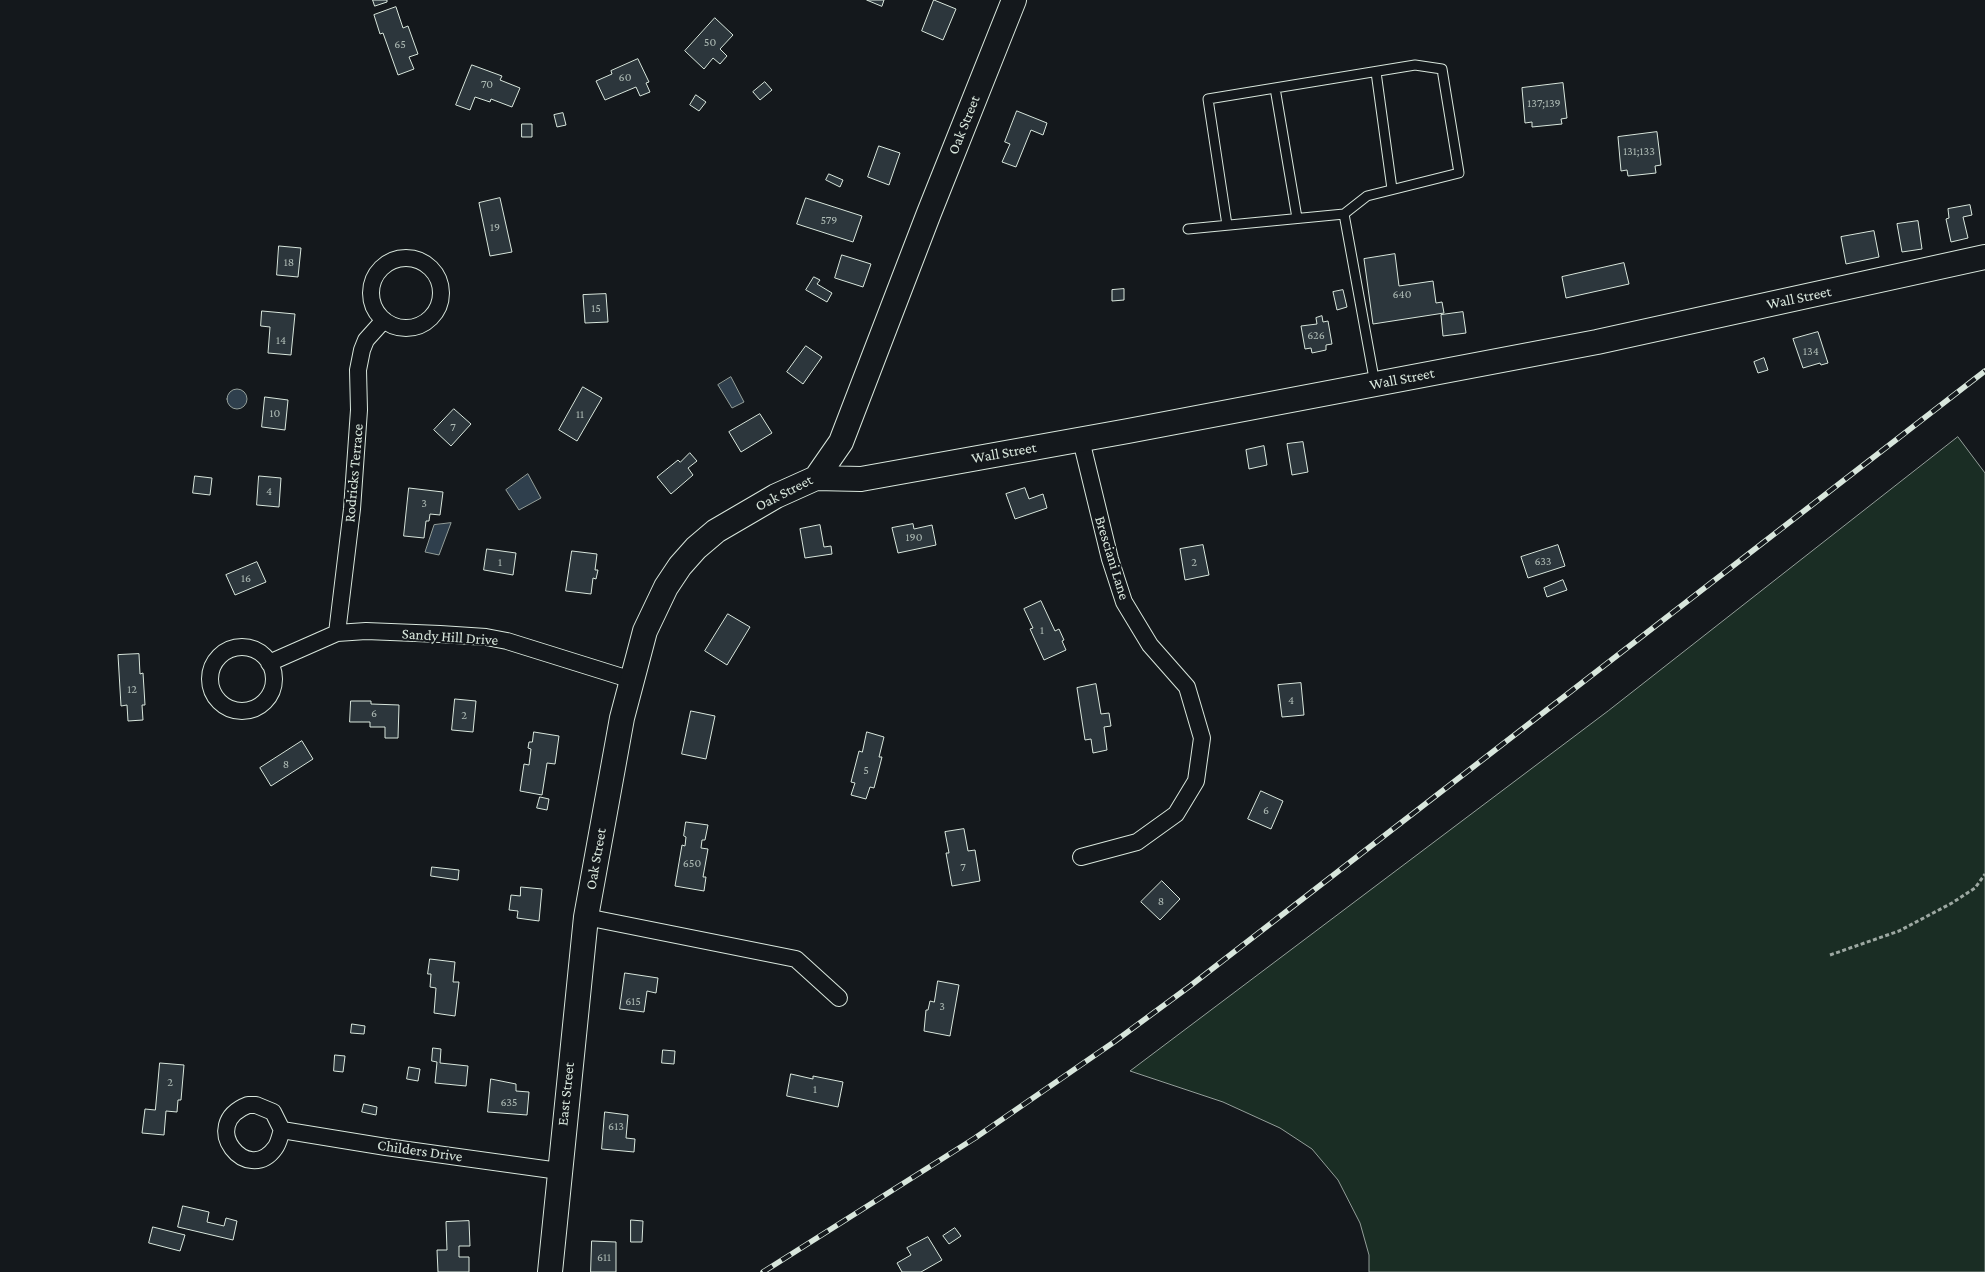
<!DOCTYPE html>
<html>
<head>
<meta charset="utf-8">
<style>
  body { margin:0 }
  canvas { display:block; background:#14181c }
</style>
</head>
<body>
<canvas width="1985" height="1272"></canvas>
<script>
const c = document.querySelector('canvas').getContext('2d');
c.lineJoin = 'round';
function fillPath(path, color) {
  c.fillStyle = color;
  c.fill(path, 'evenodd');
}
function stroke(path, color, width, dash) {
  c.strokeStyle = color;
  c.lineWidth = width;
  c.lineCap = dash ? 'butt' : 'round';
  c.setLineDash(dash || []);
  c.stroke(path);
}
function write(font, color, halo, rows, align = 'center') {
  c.font = font + ' "Crimson Pro",serif';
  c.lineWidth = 4;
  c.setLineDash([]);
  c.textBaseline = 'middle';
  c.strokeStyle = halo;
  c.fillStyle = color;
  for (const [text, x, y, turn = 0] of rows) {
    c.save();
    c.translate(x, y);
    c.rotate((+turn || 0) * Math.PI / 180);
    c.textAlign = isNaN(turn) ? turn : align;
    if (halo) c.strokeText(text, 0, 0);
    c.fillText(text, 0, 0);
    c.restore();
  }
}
const green = new Path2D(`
  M1958 437 1985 473V1272H1369V1255L1360 1223 1338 1180 1312 1149 1280 1128 1223 1102 1130 1071 1608 711Z`);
const water = new Path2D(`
  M731 377 744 402 732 408 718 385Z
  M227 399a10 10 0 1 1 20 0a10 10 0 1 1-20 0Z
  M528 474 541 498 519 510 506 490Z
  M451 523 439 555 425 552 434 525Z`);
const building = new Path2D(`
  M373 0H387V2L375 6Z
  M867 0H884L882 6Z
  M934 0 956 9 943 40 922 31Z
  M396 7 403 28 408 26 418 54 409 57 414 69 398 75 383 33 380 34 374 15Z
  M715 18 733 35 720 49 727 56 720 64 713 58 704 69 685 51Z
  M638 59 649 82 646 83 650 92 640 96 636 87 605 100 596 81 612 74 611 71Z
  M472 65 502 76 500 80 520 88 512 107 491 99 490 102 475 97 470 110 456 105Z
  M765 82 772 90 760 100 753 92Z
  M1563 83 1567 118 1561 119 1562 124 1532 127V122L1525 123 1522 88Z
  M696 95 706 102 699 111 690 105Z
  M1017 111 1047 123 1043 135 1031 130 1016 167 1002 162 1010 144 1005 142Z
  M563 113 566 125 557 127 554 115Z
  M522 124H532V137H522Z
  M1657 132 1661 165 1655 166 1656 173 1628 176 1627 170 1621 171 1618 137Z
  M879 146 900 153 889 185 868 177Z
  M829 174 843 180 840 187 826 180Z
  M500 198 512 252 490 256 479 203Z
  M806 198 862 216 853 242 797 224Z
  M1970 205 1972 215 1963 217 1968 238 1951 242 1946 219 1949 218 1948 209Z
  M1918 221 1922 249 1902 252 1897 224Z
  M1874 231 1879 257 1846 264 1841 237Z
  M279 246 301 248 298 277 277 275Z
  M1395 254 1399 286 1433 281 1436 303 1442 302 1444 313 1373 324 1364 259Z
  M842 255 871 264 863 287 835 278Z
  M1624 263 1629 284 1566 298 1562 277Z
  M814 277 820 280 817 284 832 293 827 302 806 290Z
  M1124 289V300L1112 301V290Z
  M1343 290 1347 307 1337 310 1333 292Z
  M606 294 608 322 585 323 583 295Z
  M262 311 295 314 291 355 268 353 270 327 261 326Z
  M1463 312 1466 333 1443 336 1441 315Z
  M1322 316 1323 322 1328 321 1332 344 1326 345V350L1312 353 1311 348 1305 349 1301 326 1317 324 1316 318Z
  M1818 332 1828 363 1821 365 1820 363 1803 368 1793 339Z
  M806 346 822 357 803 384 787 372Z
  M1764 358 1768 370 1758 373 1754 362Z
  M583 387 602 398 577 441 559 430Z
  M265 397 288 400 285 430 262 427Z
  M454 409 471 424 451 446 434 430Z
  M760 414 772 433 741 452 729 432Z
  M1303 442 1308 472 1292 475 1287 444Z
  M1264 446 1267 465 1249 469 1246 450Z
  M690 453 697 461 688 468 693 475 671 494 657 477 678 460 680 462Z
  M195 476 212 478 210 495 193 493Z
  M259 476 281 478 279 507 257 505Z
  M409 488 443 492 440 515 430 514 429 521H426L424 538 404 536Z
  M1025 488 1029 499 1043 494 1047 508 1015 519 1006 494Z
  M913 524 914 529 932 525 936 545 898 553 892 528Z
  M820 525 824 547 831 546 832 554 805 558 800 529Z
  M1203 545 1209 575 1185 580 1180 549Z
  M1558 545 1565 566 1528 578 1521 557Z
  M487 549 516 553 513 575 484 570Z
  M572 551 597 554 595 570H598L596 579 593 578 591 594 566 591Z
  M257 562 266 582 235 595 226 575Z
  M1563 580 1567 590 1547 597 1544 588Z
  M1041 601 1055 631 1059 629 1064 640 1062 641 1066 650 1044 660 1030 629 1033 628 1024 609Z
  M728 614 750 627 727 665 705 651Z
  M139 654 140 674 143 673 145 705H142L143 720 128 721 127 705 121 706 118 655Z
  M1301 683 1304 715 1282 717 1278 685Z
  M1096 684 1101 714 1109 713 1111 726 1104 727 1107 750 1093 753 1091 739 1085 740 1077 688Z
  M455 699 476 701 473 732 452 730Z
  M351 701H371V704L399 705 398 738H385V727H370V722H350Z
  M691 711 715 716 706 759 682 754Z
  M534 732 559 736 555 764 547 763 542 795 520 791 524 764 529 765 531 749 528 748 529 742H532Z
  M867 732 884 737 879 757H882L874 788 870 787 866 799 851 795 855 783 851 782 859 751 862 752Z
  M302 741 313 759 271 786 260 768Z
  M1261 791 1283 801 1271 829 1248 819Z
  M540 797 549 799 547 810 537 808Z
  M686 822 708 825 705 840H702L701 848 708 849 703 877H706L704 891 675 886 682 845 685 846 686 837 684 836Z
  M964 829 968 851 975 850 980 881 952 886 946 853H949L945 832Z
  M432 867 459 870 458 880 431 876Z
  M1162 881 1180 899 1160 920 1141 902Z
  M521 887 542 889 539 921 517 918 518 911 509 910 511 895 520 896Z
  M430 959 455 962 453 982H459L455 1016 434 1013 436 988 430 987 431 974H428Z
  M625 973 658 978 656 993 647 991 644 1012 620 1009Z
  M938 981 959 985 950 1036 924 1031 926 1010H928L930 1001 934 1002Z
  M352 1024 365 1026 364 1034 351 1033Z
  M433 1048 441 1049 440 1063 468 1066 466 1086 435 1083 437 1062 432 1061Z
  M663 1050 675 1051 674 1064 662 1063Z
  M335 1055 345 1056 343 1072 334 1071Z
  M160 1063 184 1065 181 1100H178L177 1112 166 1111 164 1135 142 1133 145 1109 155 1110Z
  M409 1067 420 1069 418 1081 407 1079Z
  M791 1074 813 1079V1076L843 1082 838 1107 787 1096Z
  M491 1079 516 1084V1091L529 1092 527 1115 488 1112Z
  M364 1104 377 1107 376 1115 362 1112Z
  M605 1112 628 1115 626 1138 635 1139 634 1152 602 1149Z
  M183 1206 209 1212 207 1222 224 1226 226 1218 237 1221 233 1240 178 1227Z
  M631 1220 643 1221 642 1242H631Z
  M469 1221 470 1246H459V1257H469V1272H438L437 1250H447L446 1222Z
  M153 1227 185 1235 180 1251 149 1243Z
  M955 1228 961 1236 949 1244 943 1236Z
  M928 1237 942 1260 921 1272H902L897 1263 911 1255 907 1248Z
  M592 1241 616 1242V1272H591Z`);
const path = new Path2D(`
  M1830 955 1899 931 1952 903 1975 888 1985 874`);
const lane = new Path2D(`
  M1376 72 1392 189
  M1275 88 1297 218
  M1227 225 1208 99 1415 65 1442 69 1459 173 1367 196 1344 214
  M1188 229 1344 214 1375 384`);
const street = new Path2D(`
  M371 293a35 35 0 1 1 70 0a35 35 0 1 1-70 0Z
  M337 633 352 509 359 410 358 370 362 350 366 340 384 320
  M210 679a32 32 0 1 1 64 0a32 32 0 1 1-64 0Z
  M269 663 337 633 366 631 440 634 486 637 507 641 632 680
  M1081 857 1137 842 1176 814 1196 781 1202 738 1187 687 1150 645 1124 602 1110 559 1081 440
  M586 917 796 959 839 998
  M248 1105H256L273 1112 282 1130C280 1135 279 1143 275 1148 248 1186 197 1125 248 1105Z
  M282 1130 386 1147 559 1171`);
const secondary = new Path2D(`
  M816 478 861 479 1128 431 1597 342 1985 257
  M550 1272 586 917 622 718 645 631 666 587 680 566 696 548 716 531 776 496 816 478 841 442 929 213 1014 0`);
const rail = new Path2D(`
  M763 1272 975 1138 1114 1042 1190 986 1985 371`);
const numberNames = [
  ["50",710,42],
  ["65",400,44],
  ["60",625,77],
  ["70",487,84],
  ["137;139",1544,103],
  ["131;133",1639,151],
  ["579",829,220],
  ["19",495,227],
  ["18",289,262],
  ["640",1402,294],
  ["15",596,308],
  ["626",1316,335],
  ["14",281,340],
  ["134",1811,351],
  ["10",275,413],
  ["11",580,414],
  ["7",453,427],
  ["4",269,491],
  ["3",424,503],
  ["190",914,537],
  ["633",1543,561],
  ["1",500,562],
  ["2",1194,562],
  ["16",246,578],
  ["1",1042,630],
  ["12",132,689],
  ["4",1291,700],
  ["6",374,713],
  ["2",464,715],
  ["8",286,764],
  ["5",866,770],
  ["6",1266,810],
  ["650",692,863],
  ["7",963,867],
  ["8",1161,901],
  ["615",633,1001],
  ["3",942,1006],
  ["2",170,1082],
  ["1",815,1089],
  ["635",509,1102],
  ["613",616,1126],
  ["611",604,1257]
];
const streetNames = [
  ["Oak Street",964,125,-68],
  ["Wall Street",1799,298,-12],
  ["Wall Street",1402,379,-11],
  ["Wall Street",1004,453,-10],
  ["Rodricks Terrace",354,473,-85],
  ["Oak Street",784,493,-27],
  ["Bresciani Lane",1112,558,73],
  ["Sandy Hill Drive",450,637,4],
  ["Oak Street",596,859,-80],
  ["East Street",566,1094,-84],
  ["Childers Drive",420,1151,8]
];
fillPath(green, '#1a2d24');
stroke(green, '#939e99', 1);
fillPath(water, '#2f3f4d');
stroke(water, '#939e99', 1);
fillPath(building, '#2c363c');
stroke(building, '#d8e6dc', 1);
stroke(lane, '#d8e6dc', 11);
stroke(street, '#d8e6dc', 18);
stroke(secondary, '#d8e6dc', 26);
stroke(path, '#9da8a2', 3, [4, 2.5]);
stroke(lane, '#14181c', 9);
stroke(street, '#14181c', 16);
stroke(secondary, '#14181c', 24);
stroke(rail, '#d8e6dc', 5.5);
stroke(rail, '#14181c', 4, [11]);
write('12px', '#adbab4', null, numberNames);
write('15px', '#d8e6dc', '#14181c', streetNames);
</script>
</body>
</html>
